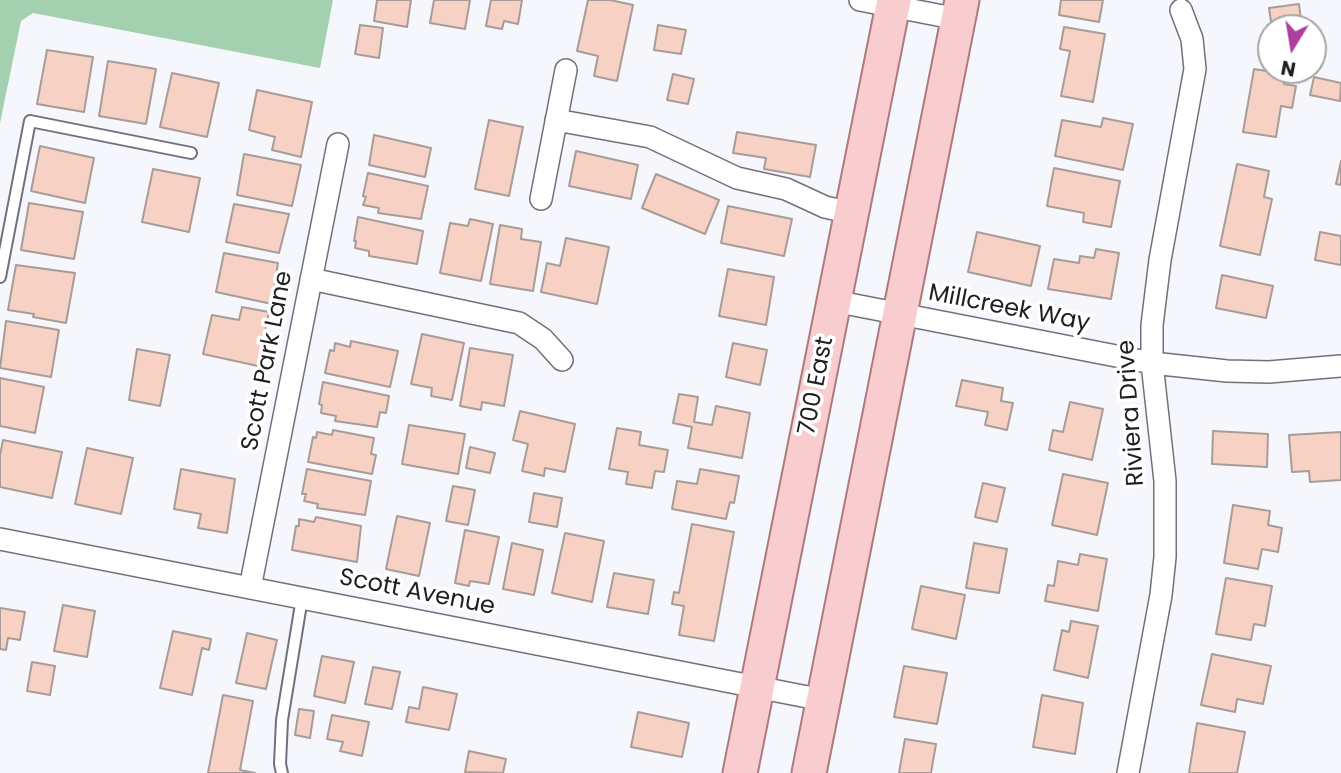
<!DOCTYPE html>
<html>
<head>
<meta charset="utf-8">
<style>
  body { margin:0 }
  #map { position:relative; width:1341px; height:773px; overflow:hidden; background:#f6f7fd; font-family:Poppins,sans-serif }
  canvas { display:block }
  .north { position:absolute; left:1257px; top:14px; width:70px; height:70px; box-sizing:border-box; background:#fff; border:2px solid #a5a5a7; border-radius:50%; rotate:191deg; font-size:19px; font-weight:700; line-height:28px; text-align:center; color:#1e1e22 }
  .north::after { content:''; display:block; margin:auto; width:24px; height:32px; background:#ad3f9d; clip-path:polygon(50% 0,100% 100%,50% 72%,0 100%) }
</style>
</head>
<body>
<div id="map">
<canvas width="1341" height="773"></canvas>
<div class="north">N</div>
</div>
<script>
const c = document.querySelector('canvas').getContext('2d');
c.lineJoin = 'round';
function fillPath(path, color) {
  c.fillStyle = color;
  c.fill(path, 'evenodd');
}
function stroke(path, color, width, dash) {
  c.strokeStyle = color;
  c.lineWidth = width;
  c.lineCap = dash ? 'butt' : 'round';
  c.setLineDash(dash || []);
  c.stroke(path);
}
function write(font, color, halo, rows, align = 'center') {
  c.font = font + ' Poppins,sans-serif';
  c.lineWidth = 7;
  c.setLineDash([]);
  c.textBaseline = 'middle';
  c.strokeStyle = halo;
  c.fillStyle = color;
  for (const [text, x, y, turn = 0] of rows) {
    c.save();
    c.translate(x, y);
    c.rotate((+turn || 0) * Math.PI / 180);
    c.textAlign = isNaN(turn) ? turn : align;
    if (halo) c.strokeText(text, 0, 0);
    c.fillText(text, 0, 0);
    c.restore();
  }
}
const green = new Path2D(`
  M0 0H333L320 68 33 13 21 21 0 123Z`);
const building = new Path2D(`
  M377 0H411L407 27 374 21Z
  M434 0H470L465 29 430 23Z
  M491 0H522L518 24 504 21 502 29 486 26Z
  M588 0H610L633 5 617 81 594 76 598 56 577 51Z
  M1061 0H1103L1099 22 1059 15Z
  M1299 4 1302 28H1272L1269 8Z
  M360 25 383 28 379 58 355 54Z
  M658 25 686 30 681 54 654 50Z
  M1064 27 1105 34 1093 102 1061 96 1070 51 1060 49Z
  M47 50 93 57 84 112 37 104Z
  M108 61 156 69 146 124 99 116Z
  M1254 69 1285 74 1284 84 1296 86 1292 108 1281 106 1276 137 1243 132Z
  M172 73 219 83 207 137 160 127Z
  M673 74 694 79 688 104 667 100Z
  M1314 77 1341 83 1340 101 1310 95Z
  M257 90 312 102 301 157 272 150 275 137 249 130Z
  M1103 118 1133 124 1123 170 1055 156 1062 120 1101 127Z
  M489 120 523 127 509 196 475 189Z
  M737 132 816 145 810 177 764 169 766 158 733 153Z
  M374 135 431 148 425 177 369 165Z
  M40 146 94 158 85 203 31 191Z
  M576 151 638 165 631 199 569 186Z
  M244 154 301 165 292 206 237 195Z
  M1341 161V185L1336 184Z
  M1237 164 1269 171 1264 197 1272 199 1260 255 1220 246Z
  M1054 168 1120 181 1111 227 1083 222 1084 213 1047 206Z
  M153 169 200 178 189 232 142 222Z
  M368 173 428 186 421 219 378 213 379 208 363 205 366 197 363 196Z
  M656 174 719 200 705 234 642 208Z
  M29 203 83 212 74 259 21 250Z
  M234 204 289 214 279 253 226 242Z
  M728 206 792 219 784 256 721 243Z
  M358 217 423 231 417 264 369 256V251L355 248 356 241H354Z
  M470 219 493 224 481 281 440 273 450 223 468 226Z
  M500 225 522 229 521 239 541 242 533 291 490 284Z
  M977 232 1040 246 1031 286 968 272Z
  M1320 232 1341 236V265L1315 260Z
  M566 238 609 247 597 304 541 292 547 263 560 266Z
  M1096 249 1119 253 1111 299 1048 289 1054 259 1079 263 1080 256 1094 258Z
  M224 253 278 263 272 304 216 292Z
  M16 265 75 273 66 323 33 317 34 314 8 310Z
  M728 269 774 277 766 325 719 316Z
  M1222 275 1273 286 1266 318 1216 308Z
  M242 307 269 312 258 366 203 354 212 315 239 320Z
  M6 321 59 330 51 377 0 368Z
  M422 334 464 343 452 400 431 396 432 388 411 384Z
  M351 341 398 351 390 387 325 373 330 350 334 351 335 343 350 347Z
  M733 343 767 350 760 385 726 377Z
  M470 348 513 355 504 406 482 402 481 410 460 406Z
  M137 349 170 355 160 406 129 400Z
  M0 378 44 387 35 433 0 426Z
  M962 380 1003 388 1001 401 1013 403 1007 430 985 425 988 412 956 406Z
  M323 382 389 396 386 413 380 412 377 427 335 421 336 416 321 413 322 405 319 404Z
  M679 394 698 397 694 422 712 425 716 406 750 413 742 458 688 448 692 427 673 423Z
  M1070 402 1103 409 1092 460 1049 450 1053 430 1063 432Z
  M520 411 575 424 565 472 545 468 544 476 522 471 528 444 513 440Z
  M409 425 465 434 458 474 402 464Z
  M617 428 641 432 639 445 668 450 664 472 655 471 652 488 626 484 628 472 609 469Z
  M333 430 374 438 371 454 376 455 372 474 308 462 313 437 316 438 317 432 332 435Z
  M1213 431 1268 434 1267 467 1212 464Z
  M1341 432V480L1310 482 1309 471 1292 472 1289 435Z
  M3 440 62 452 52 498 0 487V455Z
  M470 447 495 453 490 473 466 468Z
  M87 448 133 458 121 514 75 504Z
  M181 469 235 479 227 533 198 528 201 514 174 509Z
  M307 469 371 481 365 515 317 508 318 504 304 501 306 494H302Z
  M700 469 739 476 734 503 730 502 726 519 672 509 677 481 697 484Z
  M1063 474 1108 483 1097 535 1052 525Z
  M983 483 1005 488 997 522 975 517Z
  M453 486 475 490 468 525 446 521Z
  M534 493 562 498 557 527 529 522Z
  M1233 505 1270 511 1268 525 1282 528 1278 552 1262 549 1258 569 1224 563Z
  M397 516 430 523 419 576 386 569Z
  M316 517 361 526 357 562 292 550 296 526H299V519L314 522Z
  M692 524 734 532 714 641 679 635 684 606 672 604 674 592 679 593Z
  M465 530 499 537 489 584 470 581 469 586 455 583Z
  M565 533 604 541 592 602 552 593Z
  M512 543 543 550 534 595 503 589Z
  M974 543 1007 549 999 593 966 588Z
  M1080 554 1107 559 1098 611 1045 601 1048 585 1054 586 1058 561 1078 565Z
  M614 573 654 580 648 614 607 607Z
  M1226 578 1272 586 1265 626 1254 624 1251 640 1216 634Z
  M921 586 965 595 956 639 912 629Z
  M63 605 95 611 87 657 54 651Z
  M0 608 25 612 20 640 8 638 6 650 0 649Z
  M1071 621 1098 626 1088 678 1054 670 1062 630 1069 632Z
  M173 631 211 639 209 650 202 648 192 695 160 688Z
  M247 633 277 640 266 689 236 683Z
  M1212 654 1271 666 1263 704 1237 699 1235 712 1201 705Z
  M322 656 354 662 345 703 314 696Z
  M32 662 55 666 50 695 27 691Z
  M904 666 947 673 937 724 894 717Z
  M373 667 400 672 392 709 365 704Z
  M423 687 457 694 449 730 406 722 409 707 419 709Z
  M223 695 253 701 240 770 255 773H208Z
  M1042 695 1083 703 1075 754 1033 747Z
  M299 709 314 711 310 738 295 735Z
  M638 712 689 723 682 757 631 747Z
  M332 715 369 722 362 756 340 751 343 742 327 739Z
  M1197 723 1245 732 1237 773H1189Z
  M905 739 936 744 931 773H899Z
  M469 751 506 759 503 773 465 772Z`);
const service = new Path2D(`
  M0 277 30 121 191 153
  M282 773 280 764 282 720 302 598`);
const minor = new Path2D(`
  M860 0 958 19
  M556 120 650 137 737 178 786 189 825 207 852 213
  M541 199 566 70
  M311 279 519 323 543 339 562 360
  M834 301 1152 363 1227 371 1269 372 1341 366
  M0 539 823 700
  M250 588 338 144
  M1128 773 1161 595 1165 557V481L1152 363V325L1160 260 1195 69 1192 39 1181 10`);
const primary = new Path2D(`
  M740 773 894 0
  M809 773 962 0`);
const streetNames = [
  ["Millcreek Way",1009,309,11],
  ["Scott Park Lane",268,361,-79],
  ["700 East",817,386,-79],
  ["Riviera Drive",1132,413,-94],
  ["Scott Avenue",417,593,11]
];
fillPath(green, '#a3d1af');
fillPath(building, '#f7d2c4');
stroke(building, '#a89c98', 2);
stroke(service, '#70717b', 14);
stroke(minor, '#70717b', 24);
stroke(primary, '#aa7a7e', 37);
stroke(service, '#fff', 10);
stroke(minor, '#fff', 21);
stroke(primary, '#f9cdcf', 33);
write('24px', '#1e1e22', '#fff', streetNames);
</script>
</body>
</html>
